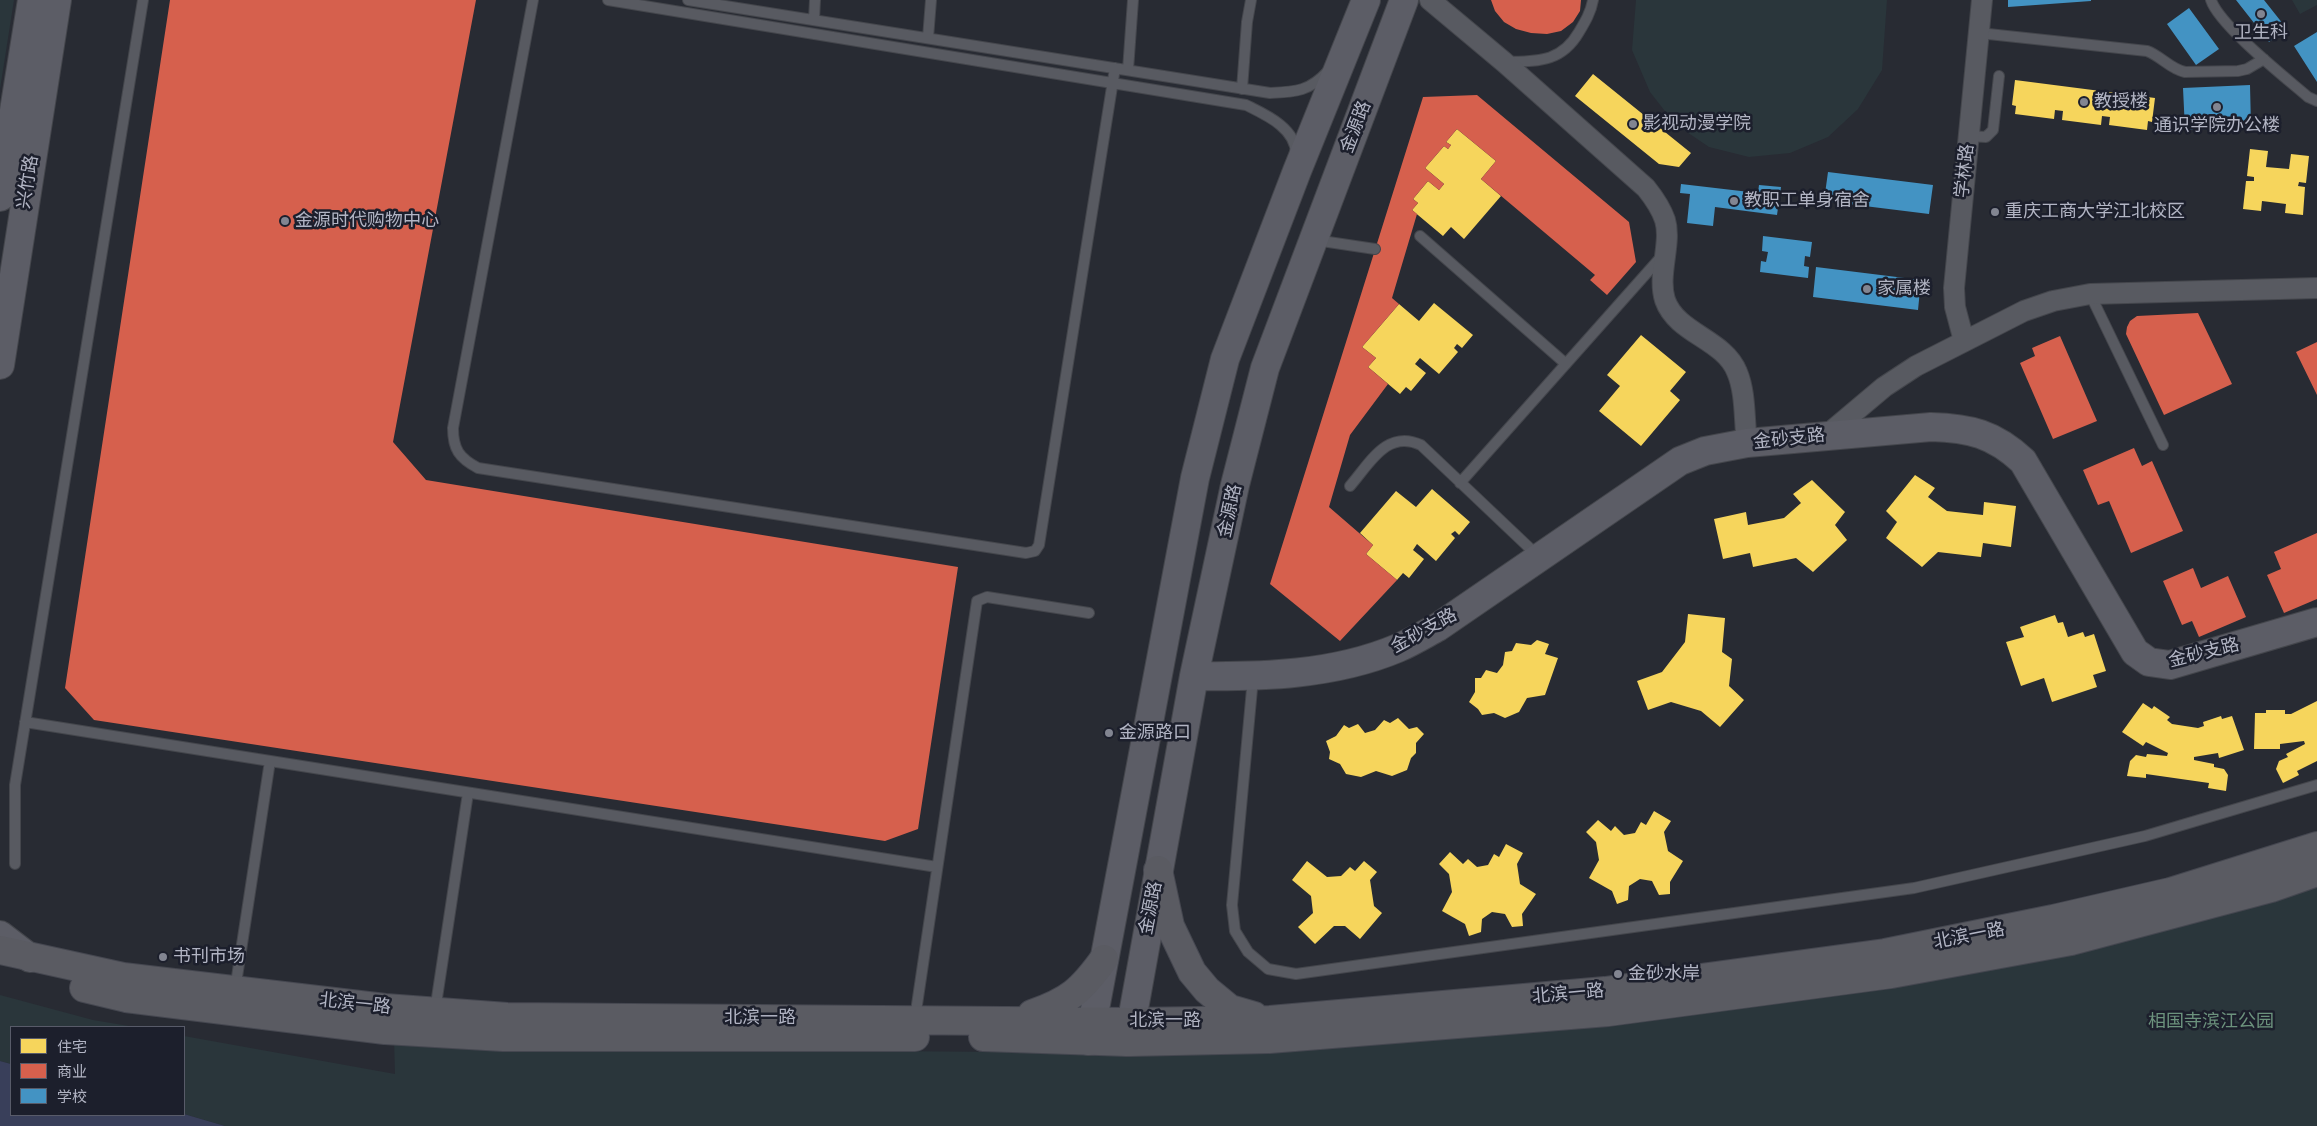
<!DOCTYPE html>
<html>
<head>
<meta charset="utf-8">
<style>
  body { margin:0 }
  #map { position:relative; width:2317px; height:1126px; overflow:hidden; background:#282b33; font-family:"PT Sans","Noto Sans SC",sans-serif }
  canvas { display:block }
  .legend { position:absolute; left:10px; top:1026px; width:175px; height:90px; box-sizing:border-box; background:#1c1f2c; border:1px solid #585b69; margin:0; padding:6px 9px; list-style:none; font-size:15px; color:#b2b5c4 }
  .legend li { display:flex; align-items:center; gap:10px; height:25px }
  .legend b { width:25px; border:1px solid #585b69 }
</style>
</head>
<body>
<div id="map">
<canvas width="2317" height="1126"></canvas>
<ul class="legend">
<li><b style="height:14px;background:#f6d55c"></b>住宅</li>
<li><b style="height:14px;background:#d6604d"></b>商业</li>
<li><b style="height:14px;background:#4393c3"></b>学校</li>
</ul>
</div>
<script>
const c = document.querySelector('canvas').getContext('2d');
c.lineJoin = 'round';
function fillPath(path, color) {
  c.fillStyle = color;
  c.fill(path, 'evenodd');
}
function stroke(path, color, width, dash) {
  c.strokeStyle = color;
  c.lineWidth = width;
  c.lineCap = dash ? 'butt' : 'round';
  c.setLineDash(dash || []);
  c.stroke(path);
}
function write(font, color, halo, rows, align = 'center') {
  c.font = font + ' "PT Sans","Noto Sans SC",sans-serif';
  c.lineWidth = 5;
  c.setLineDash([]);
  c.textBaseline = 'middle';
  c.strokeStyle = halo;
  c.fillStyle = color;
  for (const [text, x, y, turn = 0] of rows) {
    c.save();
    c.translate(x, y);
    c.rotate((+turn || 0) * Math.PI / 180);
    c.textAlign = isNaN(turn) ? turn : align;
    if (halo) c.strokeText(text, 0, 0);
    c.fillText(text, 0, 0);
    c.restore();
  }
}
const green = new Path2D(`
  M0 0H14L0 89Z
  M1636 0H1887L1882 70 1858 109 1828 137 1790 153 1749 157 1709 147 1675 124 1650 92 1632 50Z
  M2292 0H2317V5L2300 14Z
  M2317 883V1126H225L184 1114V1036L395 1074 394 1039 505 1048 1128 1053Z
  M0 995 93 1020 135 1027H11V1064L0 1061Z`);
const water = new Path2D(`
  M0 1061 11 1064V1115L184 1114 225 1126H0Z`);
const homes = new Path2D(`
  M1593 74 1691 153 1679 167 1659 164 1575 96Z
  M2015 80 2155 98 2152 122 2148 121 2147 130 2109 125 2110 117 2102 116 2101 125 2062 120 2063 111 2055 110 2054 119 2015 114 2016 106 2012 105Z
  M1457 129 1496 161 1481 179 1501 196 1464 239 1451 227 1443 236 1412 210 1418 203 1413 199 1428 181 1439 190 1444 184 1425 168 1444 146 1448 149 1451 145 1446 142Z
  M2250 149 2268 151 2266 167 2289 169 2291 154 2309 156 2306 183 2299 182 2298 186 2305 187 2303 215 2285 213 2286 204 2262 201 2261 211 2243 209 2246 181H2254V177L2247 176Z
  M1434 303 1473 335 1462 348 1457 344 1454 348 1458 352 1439 374 1420 358 1415 364 1426 373 1411 391 1406 387 1400 394 1368 367 1376 358 1362 347 1399 304 1419 321Z
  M1641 335 1686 372 1670 391 1680 400 1641 446 1599 411 1620 386 1607 375Z
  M1915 475 1935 488 1928 497 1947 511 1983 515 1984 502 2016 506 2011 547 1983 543 1981 557 1938 552 1922 567 1886 538 1897 522 1886 511Z
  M1812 480 1845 512 1835 525 1847 540 1813 572 1796 558 1753 567 1750 553 1723 559 1714 519 1746 512 1748 525 1784 518 1801 503 1793 494Z
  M1432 489 1470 522 1459 535 1455 531 1451 534 1455 538 1436 561 1417 544 1413 550 1424 559 1409 578 1403 573 1397 580 1366 554 1373 545 1360 533 1396 491 1416 507Z
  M1688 614 1725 618 1722 652 1732 659 1729 686 1744 700 1720 727 1701 711 1671 702 1648 710 1637 681 1662 672 1685 642Z
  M2055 615 2058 623 2063 622 2068 637 2083 632 2085 637 2094 634 2106 671 2093 675 2097 687 2052 702 2044 678 2021 686 2006 642 2024 637 2020 627Z
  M1537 640 1549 644 1545 654 1558 658 1545 695 1527 698 1519 712 1505 718 1494 713 1482 715 1478 709 1469 702 1475 692V678H1481L1486 670 1497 673 1503 665 1505 652 1512 651 1516 643 1531 645Z
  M2317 701V761L2297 771 2299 775 2283 783 2276 769 2279 761 2288 757 2286 754 2305 744 2304 741 2280 744V749H2254L2255 713H2266V710H2285V714H2291Z
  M2143 703 2152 709 2154 706 2170 717 2167 720 2172 724 2198 728 2204 726 2203 722 2221 716 2222 719 2232 716 2244 750 2219 758 2218 753 2194 757V760L2214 764V767L2224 769 2228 775 2226 791 2208 788 2209 783 2146 774V778L2127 776 2130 761 2136 755 2146 757 2147 754 2167 756 2168 753 2146 742 2143 746 2122 732Z
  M1398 718 1409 729 1417 727 1424 734 1416 743V753L1411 758 1407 770 1392 776 1376 771 1361 777 1346 774 1340 764 1329 759 1330 752 1326 741 1336 736 1344 725 1349 728 1358 724 1365 733 1375 730 1384 720 1390 723Z
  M1654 811 1671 821 1664 832 1668 851 1683 861 1670 882V894L1659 895 1652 881 1640 879 1629 886 1628 900 1617 904 1612 891 1589 878 1599 860 1596 842 1586 832 1598 820 1611 831 1615 826 1624 835 1635 833 1641 822 1646 825Z
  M1506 844 1523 853 1517 864 1520 884 1536 894 1522 914 1523 926 1512 927 1505 914 1492 912 1482 919 1481 932 1469 936 1465 924 1442 911 1452 892 1449 874 1439 864 1450 852 1463 864 1468 859 1477 867 1488 865 1494 854 1499 857Z
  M1307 861 1327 877 1341 876 1350 867 1355 871 1364 861 1377 872 1370 880 1374 906 1382 913 1360 939 1345 926H1334L1315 944 1298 927 1313 913 1311 896 1292 880Z`);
const shops = new Path2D(`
  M170 0H476L393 442 426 480 958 567 918 829 885 841 94 720 65 688Z
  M1491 0H1581L1580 11 1573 22 1561 31 1547 34 1531 33 1516 29 1504 22 1495 11Z
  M1477 95 1629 222 1636 262 1607 295 1590 280 1595 275 1481 179 1496 161 1457 129 1446 142 1451 145 1448 149 1444 146 1425 168 1444 184 1439 190 1428 181 1413 199 1418 203 1412 210 1417 214 1392 298 1399 304 1362 347 1376 358 1368 367 1388 384 1350 435 1329 507 1373 545 1366 554 1397 580 1340 641 1270 584 1423 97Z
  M2198 313 2232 384 2164 415 2126 334 2127 327 2130 321 2137 316Z
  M2060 336 2097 421 2053 439 2020 363 2035 356 2032 348Z
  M2317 342V395L2296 352Z
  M2134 448 2142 466 2152 461 2183 531 2131 553 2109 501 2098 505 2083 470Z
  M2317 533V599L2284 613 2267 575 2281 569 2274 552Z
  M2193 568 2201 588 2228 576 2246 617 2199 637 2192 621 2182 625 2163 581Z`);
const schools = new Path2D(`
  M2008 0H2091V1L2008 7Z
  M2236 0H2264L2287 29 2269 42Z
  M2189 8 2219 49 2196 65 2167 24Z
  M2317 32V82L2294 46Z
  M2250 85 2251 127 2185 130 2183 88Z
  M1828 172 1933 185 1929 214 1824 201Z
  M1681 184 1758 193 1759 185 1781 187 1777 215 1715 207 1713 226 1687 223 1690 194 1680 193Z
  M1763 236 1812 242 1810 257 1805 256 1804 266 1809 267 1808 278 1760 272 1761 261 1766 262 1768 252 1762 251Z
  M1816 267 1921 280 1918 310 1813 297Z`);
const lane = new Path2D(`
  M533 0 453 428C453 449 459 458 478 468L1026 553 1035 551 1039 545 1115 68
  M608 0 1246 105C1266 115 1296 128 1296 154
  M688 0 1270 93C1296 92 1310 91 1328 71
  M2211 0C2219 25 2286 78 2308 97L2317 101
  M814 20 815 0
  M1979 33 2147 51C2161 56 2170 69 2185 72L2238 71 2247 69 2264 59
  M928 38 931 0
  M1505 62C1537 61 1561 63 1579 32 1585 22 1591 12 1593 0
  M1128 70 1133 0
  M1242 89 1247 22 1251 0
  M1968 136 1986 137 1993 130 1999 76
  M1420 236 1566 364
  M1315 240 1375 249
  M2090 294 2163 445
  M1460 483 1661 257
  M1350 486C1370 463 1387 429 1421 445L1539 557
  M1253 678 1232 905 1235 931 1248 952 1268 969 1296 974 1914 888 2145 836 2317 785
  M25 722 937 867
  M15 864V785L143 0
  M235 990 270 761
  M435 1011 468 793
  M915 1018 977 601 987 597 1089 613`);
const street = new Path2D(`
  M1430 0 1504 62 1646 188C1654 198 1661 208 1665 220 1672 243 1657 275 1665 300 1677 334 1724 339 1737 372 1746 393 1744 421 1747 443
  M1964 341 1955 307 1954 288 1982 0
  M1827 435 1884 387 1916 366 2024 311 2053 301 2090 294 2317 288`);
const secondary = new Path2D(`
  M0 197 32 0
  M0 365 57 0
  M1194 676C1262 677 1334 675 1398 648 1412 642 1425 634 1438 627L1680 461 1705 451 1747 443 1931 427C1970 428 1994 434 2023 461L2135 652 2149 662 2170 665 2317 622
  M0 935 30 958
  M1089 1041 1195 478 1225 359 1297 171 1366 0
  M1128 1042 1194 676 1235 485 1265 368 1404 0`);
const primary = new Path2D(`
  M1158 870 1170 926 1192 972 1207 990 1230 1009 1254 1016
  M0 950 123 977 385 1008 507 1017 1130 1022 1270 1020 1605 991 1885 953 2053 919 2170 892 2317 846
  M84 988 126 998 385 1030 503 1037H915
  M1032 1014C1069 1001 1081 991 1104 959
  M983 1037 1128 1042 1269 1039 1608 1012 1891 974 2071 941 2271 888 2317 872`);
const markers = [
  [2261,14,5,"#828591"],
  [2084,102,5,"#828591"],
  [2217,107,5,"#828591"],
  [1633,124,5,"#828591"],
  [1734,201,5,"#828591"],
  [1995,212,5,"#828591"],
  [285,221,5,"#828591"],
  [1867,289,5,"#828591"],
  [1109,733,5,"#828591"],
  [163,957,5,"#828591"],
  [1618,974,5,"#828591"]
];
const poiNames = [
  ["卫生科",2261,33,"center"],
  ["教授楼",2094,102],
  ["影视动漫学院",1643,124],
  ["通识学院办公楼",2217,126,"center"],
  ["教职工单身宿舍",1744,201],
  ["重庆工商大学江北校区",2005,212],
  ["金源时代购物中心",295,221],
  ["家属楼",1877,289],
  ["金源路口",1119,733],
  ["书刊市场",173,957],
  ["金砂水岸",1628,974]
];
const streetNames = [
  ["金源路",1356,127,-69],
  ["学林路",1965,171,-84],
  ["兴竹路",28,182,-81],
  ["金砂支路",1789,439,-6],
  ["金源路",1230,511,-78],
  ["金砂支路",1424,631,-29],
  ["金砂支路",2204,653,-14],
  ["金源路",1151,908,-79],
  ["北滨一路",1969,936,-11],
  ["北滨一路",1568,994,-5],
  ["北滨一路",355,1004,6],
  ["北滨一路",760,1018],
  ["北滨一路",1165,1021]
];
const parkNames = [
  ["相国寺滨江公园",2211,1022]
];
fillPath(green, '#2a363b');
fillPath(water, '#393f5a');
fillPath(homes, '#f6d55c');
fillPath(shops, '#d6604d');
fillPath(schools, '#4393c3');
stroke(lane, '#44464c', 12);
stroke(street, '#44464c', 22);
stroke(secondary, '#44464c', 30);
stroke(primary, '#454750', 30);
stroke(lane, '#585a61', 10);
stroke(street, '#585a61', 20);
stroke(secondary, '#5c5d66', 28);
stroke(primary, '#5a5b62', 28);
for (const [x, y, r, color] of markers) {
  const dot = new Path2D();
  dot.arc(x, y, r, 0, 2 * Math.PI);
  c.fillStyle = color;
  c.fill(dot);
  stroke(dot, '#1c1f2c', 2);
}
write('18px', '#b2b5c4', '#1c1f2c', poiNames, 'left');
write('18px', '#b2b5c4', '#1c1f2c', streetNames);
write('18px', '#6c927d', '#1c1f2c', parkNames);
</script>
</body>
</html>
